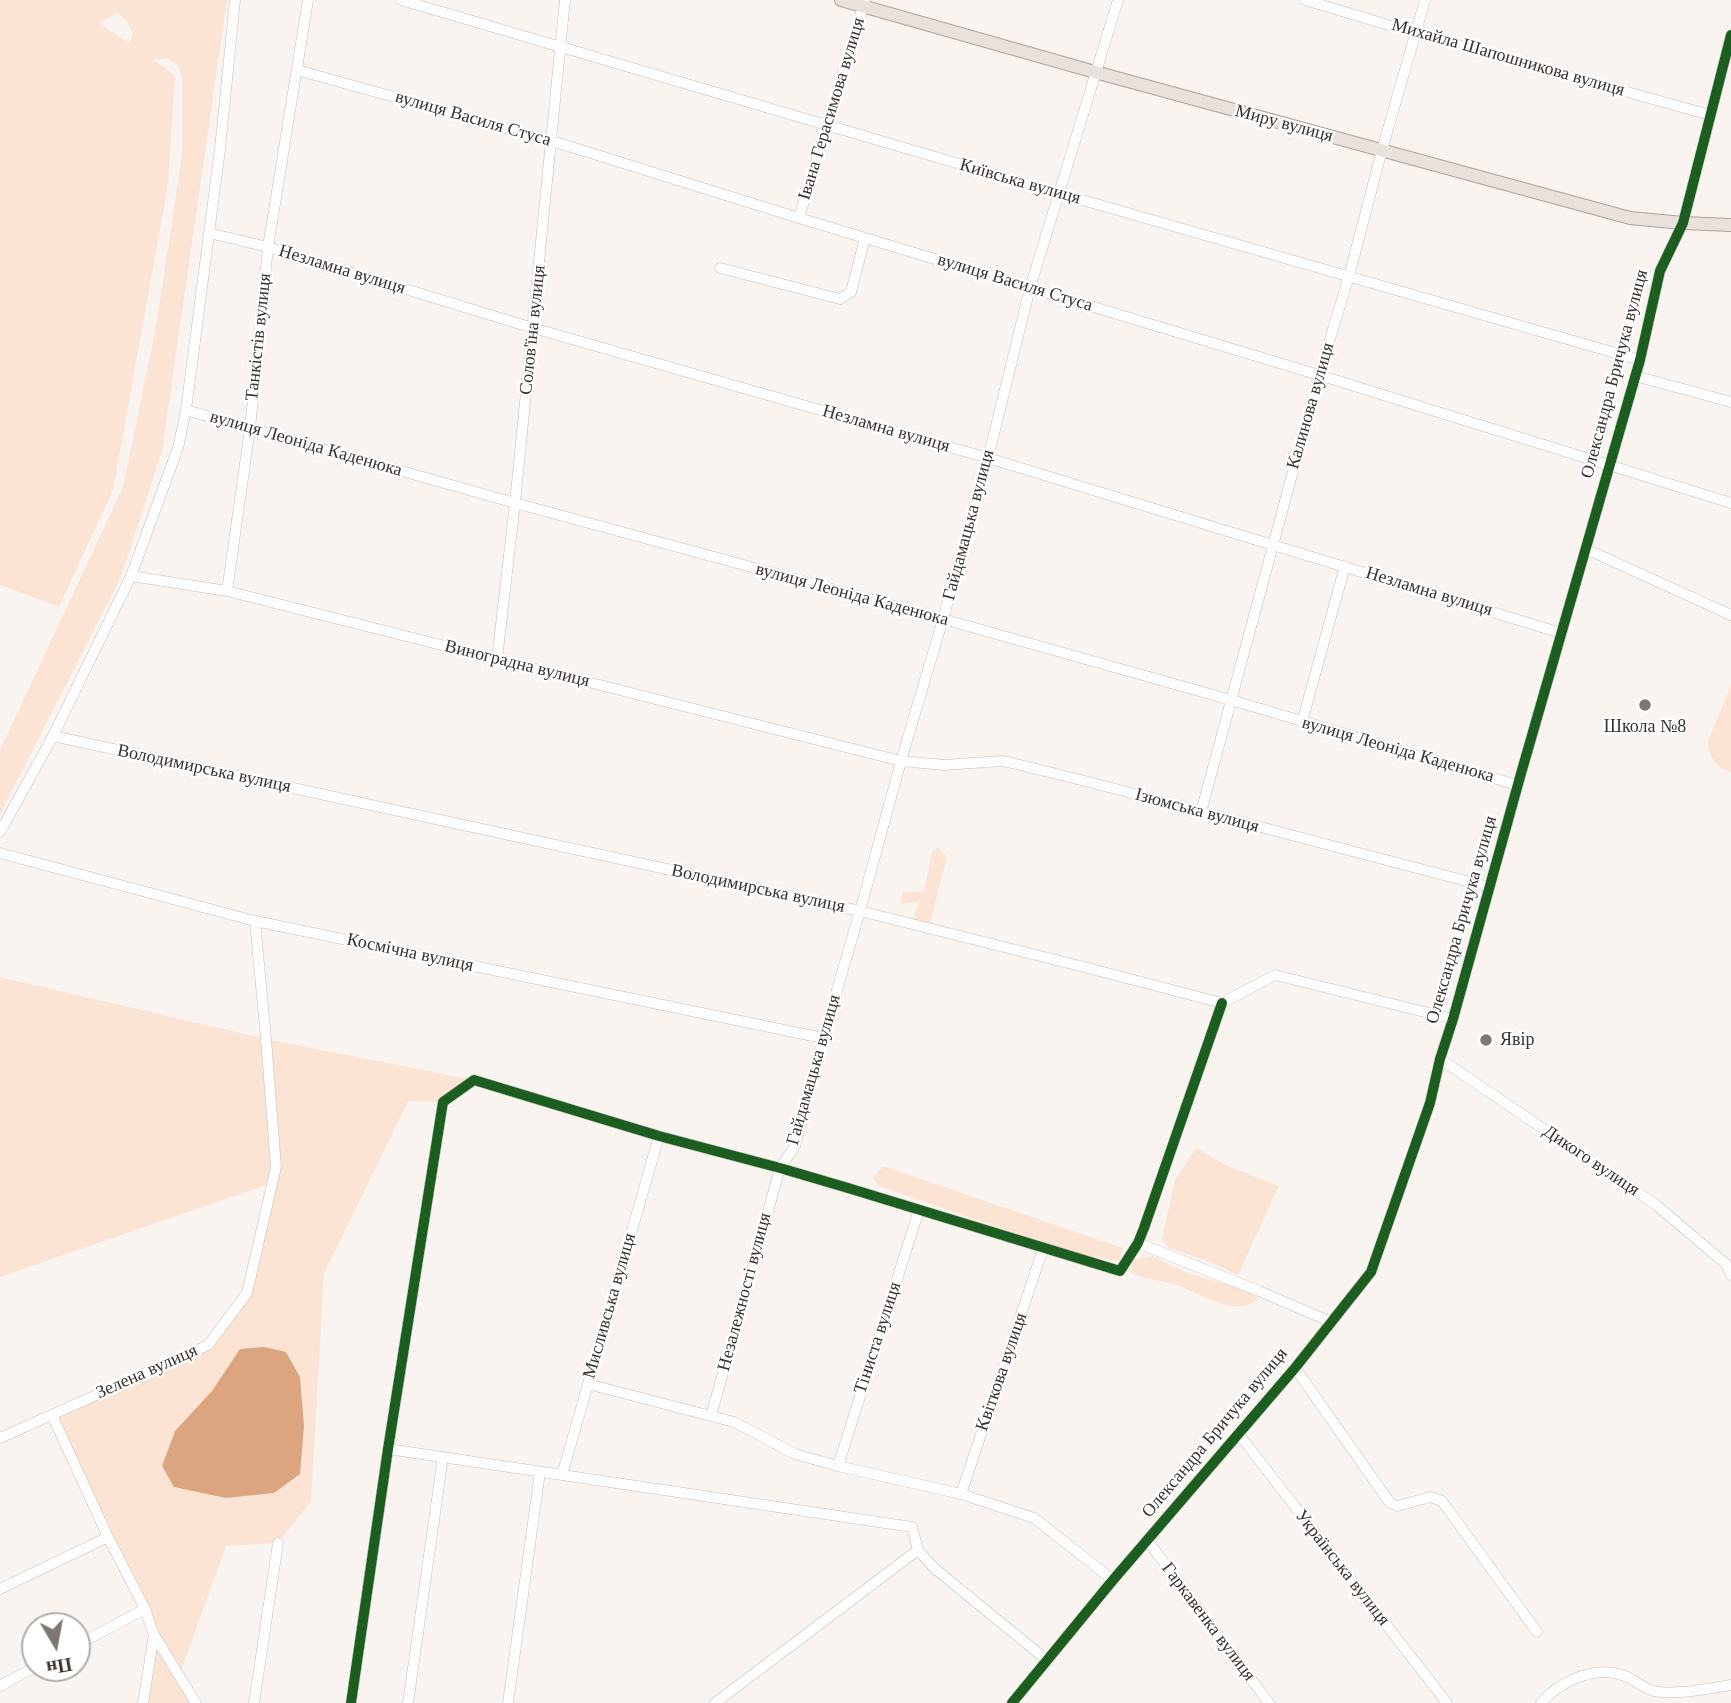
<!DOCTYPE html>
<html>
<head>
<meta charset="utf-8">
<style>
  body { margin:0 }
  #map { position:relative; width:1731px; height:1703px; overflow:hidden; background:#faf4f0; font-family:"Times New Roman",serif }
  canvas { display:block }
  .north { position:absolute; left:21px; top:1612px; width:70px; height:70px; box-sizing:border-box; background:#fff; border:2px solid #b0adab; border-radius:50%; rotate:170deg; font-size:19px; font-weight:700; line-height:28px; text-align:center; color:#39322e }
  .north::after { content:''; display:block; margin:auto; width:24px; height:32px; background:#7d7672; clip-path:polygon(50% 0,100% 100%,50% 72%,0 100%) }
</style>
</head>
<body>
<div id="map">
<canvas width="1731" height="1703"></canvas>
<div class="north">Пн</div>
</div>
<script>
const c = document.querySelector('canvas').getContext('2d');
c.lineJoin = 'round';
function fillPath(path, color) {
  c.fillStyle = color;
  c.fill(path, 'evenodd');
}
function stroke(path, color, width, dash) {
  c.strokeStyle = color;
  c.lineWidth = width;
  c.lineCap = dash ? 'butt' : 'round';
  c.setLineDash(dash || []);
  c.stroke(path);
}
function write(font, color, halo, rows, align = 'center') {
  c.font = font + ' "Times New Roman",serif';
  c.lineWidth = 5;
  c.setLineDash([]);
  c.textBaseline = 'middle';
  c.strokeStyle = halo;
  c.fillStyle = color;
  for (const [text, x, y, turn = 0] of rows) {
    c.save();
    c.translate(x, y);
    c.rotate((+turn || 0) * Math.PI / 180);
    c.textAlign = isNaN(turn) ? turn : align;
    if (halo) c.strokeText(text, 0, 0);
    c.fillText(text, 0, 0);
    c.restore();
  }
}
const green = new Path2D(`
  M0 0H227L162 451 121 577 0 814V750L123 487 156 327 182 155V79L179 66 168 58 154 60 175 75 168 185 113 490 59 607 0 585ZM117 13 127 21 133 34 129 43 99 23Z
  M1731 685V772C1716 768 1709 757 1708 742Z
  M938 847 947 857 930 924 913 920 919 902 900 904 903 892 924 891 932 852Z
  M0 977 266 1039 474 1080 443 1102 408 1101 324 1274 311 1501 278 1543 226 1546 179 1676 196 1703H143L154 1635 52 1415 208 1345 247 1293 272 1183 0 1277Z
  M1196 1148 1228 1166 1279 1186 1238 1275 1212 1263 1169 1248 1162 1239 1175 1180Z
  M883 1166 1123 1248 1120 1261 1078 1255 879 1186 873 1178Z
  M1152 1256 1187 1273 1254 1292 1258 1298C1239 1321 1196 1291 1174 1284 1161 1280 1141 1279 1131 1273 1130 1258 1139 1257 1152 1256Z`);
const water = new Path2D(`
  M264 1347 286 1352 300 1377 304 1426 300 1474 274 1493 226 1498 174 1487 162 1466 175 1431 212 1391 240 1349Z`);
const minor = new Path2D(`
  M401 0 1058 193 1640 360
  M1305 0 1415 33 1710 115
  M297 70 552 141 799 218 1319 375 1731 503
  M799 218 865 0
  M209 233 268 247 533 328 988 458 1561 633
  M720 268 840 299 851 292 865 238
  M1635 376 1731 402
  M186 410 515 503 943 619 1231 700 1517 785
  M1586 549 1731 615
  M131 576 227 591 901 761 944 765 1002 761 1012 763 1089 782 1489 887
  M227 591 250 428 268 247 308 0
  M497 659 515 503 565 0
  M1302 722 1345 566
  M53 736 860 911 1084 967 1222 1003 1275 975 1453 1019
  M1201 812 1319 375 1349 276 1382 150 1425 0
  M0 832 53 736 131 576 178 448 186 410 220 149 235 0
  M0 853 255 921 823 1038
  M1440 1059 1655 1204 1726 1264 1731 1275
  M1138 1243 1259 1291 1331 1322
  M1295 1368 1390 1503 1397 1506 1431 1497 1442 1501 1537 1632
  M588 1384 734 1422 795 1454 838 1466 961 1494 1034 1518 1113 1580
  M52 1415 108 1537 145 1609 154 1635 196 1703
  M711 1416 780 1168 795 1146 823 1038 860 911 901 761 943 619 988 458 1030 288 1118 0
  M1238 1433 1447 1703
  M0 1438 208 1345 247 1293 276 1167 266 1039 255 921
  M388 1449 912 1527 918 1550 934 1568 1048 1661
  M838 1466 919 1210
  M562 1475 659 1136
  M961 1494 1043 1249
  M1147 1540 1269 1703
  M0 1589 108 1537
  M77 1645 145 1609
  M0 1686 35 1667
  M143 1703 154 1635
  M254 1703 278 1543
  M351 1703 388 1449 443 1102 474 1080 659 1136 780 1168 848 1188 1120 1271 1138 1243 1144 1228 1222 1003
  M408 1703 443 1457
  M508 1703 540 1472
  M715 1703 918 1550
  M1012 1703 1113 1580 1295 1368 1371 1272 1430 1103 1440 1059 1453 1019 1520 777 1640 360 1660 271 1683 223 1731 35
  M1541 1703C1561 1680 1596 1665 1625 1676 1635 1680 1644 1689 1654 1691 1673 1696 1711 1688 1731 1685`);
const major = new Path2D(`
  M841 0 1095 72 1630 218 1683 223 1731 225`);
const cycleway = new Path2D(`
  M351 1703 388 1449 443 1102 474 1080 659 1136 780 1168 848 1188 1120 1271 1138 1243 1144 1228 1222 1003
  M1012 1703 1113 1580 1295 1368 1371 1272 1430 1103 1440 1059 1453 1019 1520 777 1640 360 1660 271 1683 223 1731 35`);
const markers = [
  [1645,705,7,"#7d7672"],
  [1486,1040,7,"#7d7672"]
];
const streetNames = [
  ["Михайла Шапошникова вулиця",1508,58,16],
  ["Івана Герасимова вулиця",832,109,-73],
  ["вулиця Василя Стуса",473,119,16],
  ["Миру вулиця",1284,124,15],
  ["Київська вулиця",1020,182,16],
  ["Незламна вулиця",342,270,17],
  ["вулиця Василя Стуса",1015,283,17],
  ["Солов'їна вулиця",533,330,-84],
  ["Танкістів вулиця",259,337,-84],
  ["Олександра Бричука вулиця",1615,374,-75],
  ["Калинова вулиця",1311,406,-74],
  ["Незламна вулиця",886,429,16],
  ["вулиця Леоніда Каденюка",306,444,16],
  ["Гайдамацька вулиця",969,525,-75],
  ["Незламна вулиця",1429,592,17],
  ["вулиця Леоніда Каденюка",852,595,15],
  ["Виноградна вулиця",517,664,14],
  ["вулиця Леоніда Каденюка",1398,750,16],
  ["Володимирська вулиця",204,769,12],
  ["Ізюмська вулиця",1197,811,15],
  ["Володимирська вулиця",758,889,12],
  ["Олександра Бричука вулиця",1462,920,-74],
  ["Космічна вулиця",410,953,12],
  ["Гайдамацька вулиця",814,1070,-74],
  ["Дикого вулиця",1591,1161,34],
  ["Незалежності вулиця",745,1292,-75],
  ["Мисливська вулиця",610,1306,-74],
  ["Тіниста вулиця",878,1338,-72],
  ["Зелена вулиця",147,1372,-24],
  ["Квіткова вулиця",1002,1372,-71],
  ["Олександра Бричука вулиця",1215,1433,-50],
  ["Українська вулиця",1342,1568,52],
  ["Гаркавенка вулиця",1208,1622,53]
];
const poiNames = [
  ["Школа №8",1645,727],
  ["Явiр",1500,1040,"left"]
];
fillPath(green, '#fce4d4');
fillPath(water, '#dba67f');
stroke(minor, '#c5bfbb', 11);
stroke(major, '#afa297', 14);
stroke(minor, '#fefdfd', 10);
stroke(major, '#e8e1dc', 12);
stroke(cycleway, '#1b5e20', 10);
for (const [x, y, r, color] of markers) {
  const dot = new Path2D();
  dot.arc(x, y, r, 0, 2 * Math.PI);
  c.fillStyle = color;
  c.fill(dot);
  stroke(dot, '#fff', 2.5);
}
write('18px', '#39322e', '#fff', streetNames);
write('18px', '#39322e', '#fff', poiNames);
</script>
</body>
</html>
